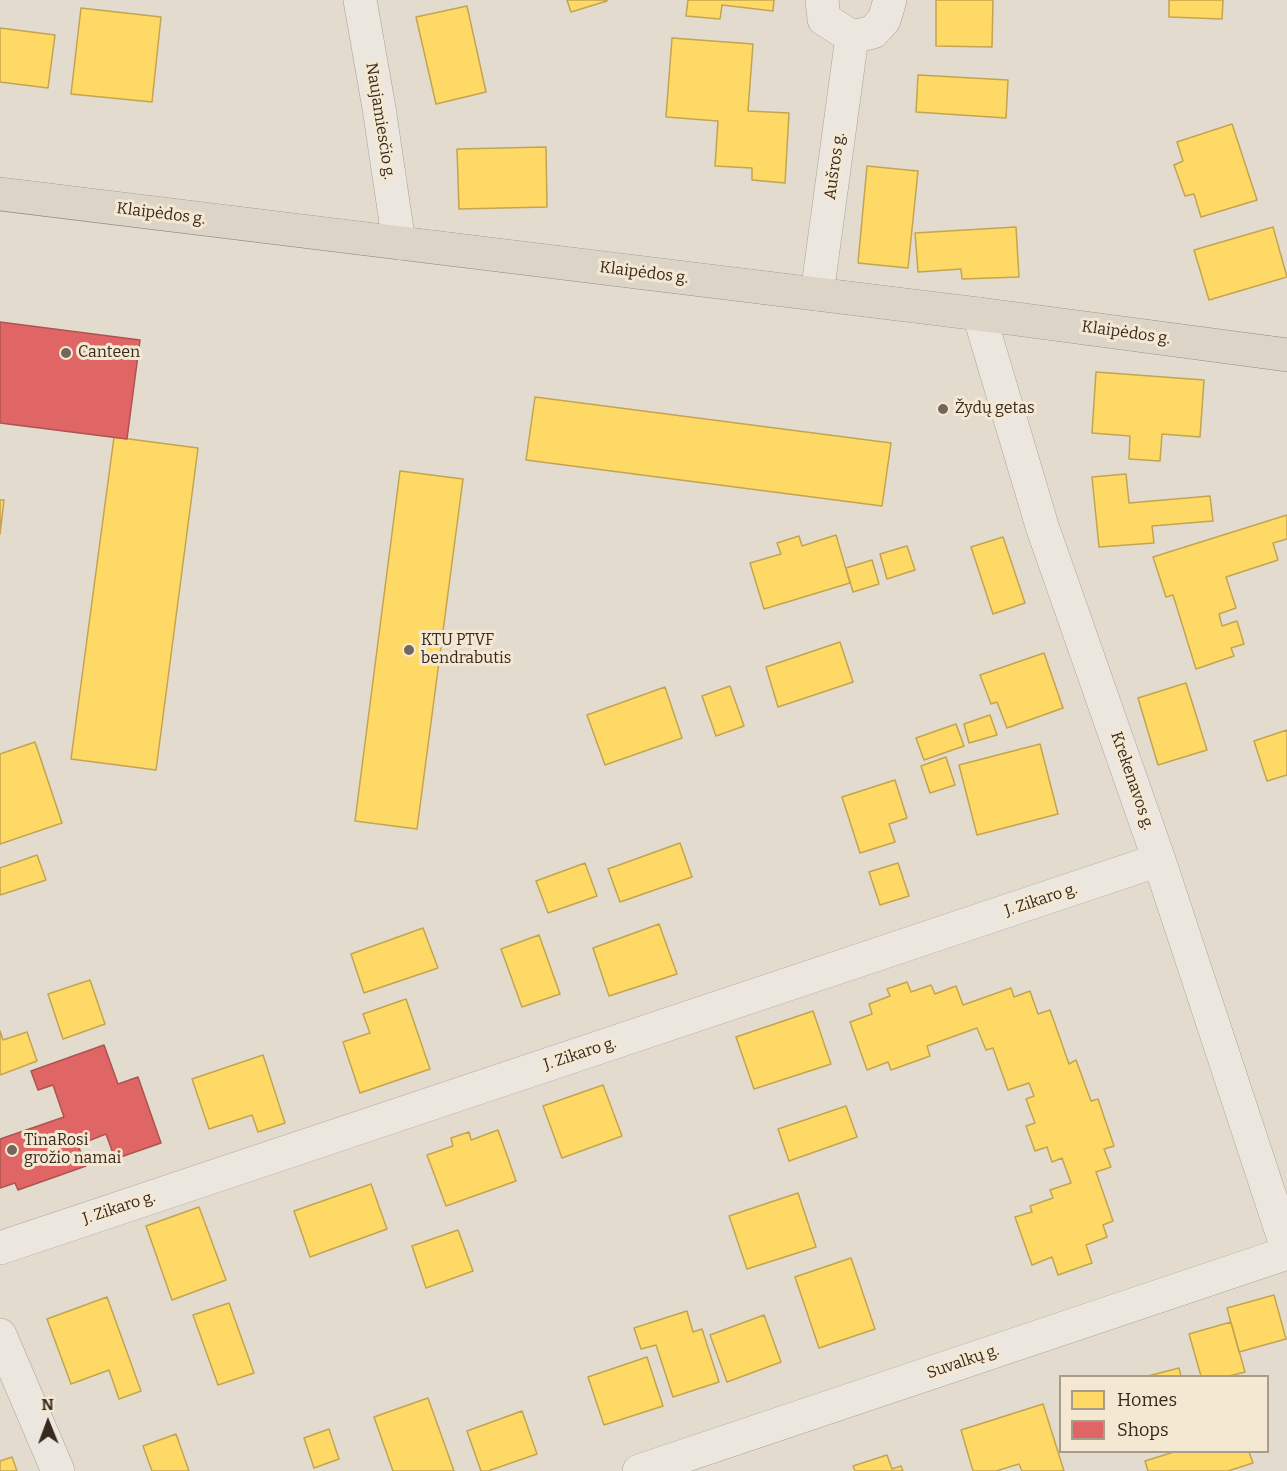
<!DOCTYPE html>
<html>
<head>
<meta charset="utf-8">
<style>
  body { margin:0 }
  #map { position:relative; width:1287px; height:1471px; overflow:hidden; background:#e3dbcd; font-family:Bitter,serif }
  canvas { display:block }
  .legend { position:absolute; left:1059px; top:1375px; width:210px; height:78px; box-sizing:border-box; background:#f5e8d3; border:2px solid #a99c8b; margin:0; padding:8px 10px; list-style:none; font-size:18px; color:#37291e }
  .legend li { display:flex; align-items:center; gap:12px; height:30px }
  .legend b { width:30px; border:2px solid #a99c8b }
  .north { position:absolute; left:18px; top:1393px; width:60px; height:60px; -webkit-text-stroke:4px #f5e8d3; paint-order:stroke; rotate:359deg; font-size:16px; font-weight:700; line-height:24px; text-align:center; color:#37291e }
  .north::after { content:''; display:block; margin:auto; width:21px; height:27px; background:#37291e; clip-path:polygon(50% 0,100% 100%,50% 72%,0 100%) }
</style>
</head>
<body>
<div id="map">
<canvas width="1287" height="1471"></canvas>
<ul class="legend">
<li><b style="height:16px;background:#ffd966"></b>Homes</li>
<li><b style="height:16px;background:#e06666"></b>Shops</li>
</ul>
<div class="north">N</div>
</div>
<script>
const c = document.querySelector('canvas').getContext('2d');
c.lineJoin = 'round';
function fillPath(path, color) {
  c.fillStyle = color;
  c.fill(path, 'evenodd');
}
function stroke(path, color, width, dash) {
  c.strokeStyle = color;
  c.lineWidth = width;
  c.lineCap = dash ? 'butt' : 'round';
  c.setLineDash(dash || []);
  c.stroke(path);
}
function write(font, color, halo, rows, align = 'center') {
  c.font = font + ' Bitter,serif';
  c.lineWidth = 6;
  c.setLineDash([]);
  c.textBaseline = 'middle';
  c.strokeStyle = halo;
  c.fillStyle = color;
  for (const [text, x, y, turn = 0] of rows) {
    c.save();
    c.translate(x, y);
    c.rotate((+turn || 0) * Math.PI / 180);
    c.textAlign = isNaN(turn) ? turn : align;
    if (halo) c.strokeText(text, 0, 0);
    c.fillText(text, 0, 0);
    c.restore();
  }
}
const homes = new Path2D(`
  M567 0H607V1L571 12Z
  M688 0H774L773 11 722 5 720 19 686 16Z
  M936 0H993L992 47 936 46Z
  M1169 0H1223L1222 19 1169 17Z
  M467 6 486 92 436 104 416 17Z
  M81 8 161 17 152 102 71 94Z
  M0 28 55 35 48 88 0 82Z
  M672 38 753 44 748 111 789 113 785 183 752 180V168L715 166 718 121 666 117Z
  M918 75 1008 80 1006 118 916 112Z
  M1232 124 1257 200 1201 217 1194 194 1185 196 1174 165 1183 161 1177 142Z
  M546 147 547 207 459 209 457 149Z
  M867 166 918 171 908 268 858 263Z
  M1016 227 1019 277 962 279 961 269 918 272 915 233Z
  M1273 227 1287 277 1209 300 1194 250Z
  M1096 372 1204 380 1200 437 1162 434 1160 461 1129 459 1130 436 1092 433Z
  M535 397 891 443 882 506 526 460Z
  M114 437 198 448 156 770 71 759Z
  M400 471 463 479 417 829 355 821Z
  M1126 474 1129 503 1210 496 1213 521 1152 526 1154 543 1099 547 1092 477Z
  M0 500H4L0 534Z
  M1287 515V539L1273 543 1278 560 1226 577 1236 608 1219 614 1222 626 1237 621 1244 644 1231 648 1234 656 1196 669 1173 595 1166 597 1153 557Z
  M836 535 850 583 764 609 750 563 781 554 777 543 799 536 802 546Z
  M1003 537 1025 603 993 614 971 547Z
  M907 546 915 570 887 579 880 554Z
  M872 560 879 584 853 592 846 568Z
  M840 642 853 682 778 707 766 667Z
  M1044 653 1063 708 1007 728 997 702 991 704 980 675Z
  M1186 683 1207 750 1158 765 1138 698Z
  M730 686 744 726 716 736 702 696Z
  M665 687 682 738 605 765 587 715Z
  M990 715 997 735 969 743 964 724Z
  M956 724 964 746 924 760 916 738Z
  M1287 730V775L1267 781 1254 741Z
  M35 742 62 823 0 844V754Z
  M1040 744 1058 814 977 835 959 765Z
  M946 757 955 785 930 793 921 766Z
  M895 780 907 818 889 824 895 842 860 853 842 797Z
  M680 843 692 877 620 902 608 869Z
  M37 855 46 880 0 895V868Z
  M585 863 597 896 548 913 536 881Z
  M898 863 909 896 880 905 869 872Z
  M659 924 677 974 609 996 593 948Z
  M423 928 438 968 364 993 351 954Z
  M539 935 560 994 522 1007 501 949Z
  M90 980 105 1024 63 1039 48 994Z
  M907 982 911 992 931 985 935 994 956 986 963 1005 1011 988 1014 997 1030 991 1038 1014 1050 1010 1069 1064 1076 1060 1091 1101 1098 1099 1114 1146 1104 1149 1111 1167 1096 1172 1113 1221 1103 1225 1107 1237 1086 1245 1092 1263 1058 1275 1052 1257 1032 1265 1015 1217 1032 1212 1030 1206 1053 1198 1050 1190 1071 1183 1062 1158 1052 1162 1047 1147 1035 1151 1026 1126 1035 1123 1026 1099 1034 1096 1029 1083 1008 1090 993 1048 986 1050 977 1028 927 1046 930 1056 891 1070 888 1062 867 1070 850 1022 872 1014 869 1004 890 996 887 989Z
  M406 999 430 1069 360 1093 343 1042 370 1033 363 1014Z
  M813 1011 831 1064 754 1089 736 1037Z
  M0 1031 3 1040 27 1032 37 1061 0 1075Z
  M263 1055 285 1123 258 1132 252 1115 209 1129 192 1079Z
  M603 1085 622 1136 562 1158 543 1106Z
  M846 1106 857 1137 789 1161 778 1129Z
  M498 1130 516 1181 446 1206 427 1155 453 1146 451 1138 469 1132 471 1140Z
  M371 1184 387 1229 310 1257 294 1211Z
  M798 1193 816 1247 747 1269 729 1216Z
  M199 1207 226 1280 172 1300 146 1226Z
  M458 1230 473 1271 426 1288 412 1246Z
  M851 1258 875 1329 819 1348 795 1277Z
  M1274 1295 1286 1339 1239 1352 1227 1308Z
  M107 1297 141 1391 119 1399 109 1370 71 1384 47 1319Z
  M229 1303 254 1373 218 1385 193 1315Z
  M687 1311 693 1332 702 1329 719 1382 673 1397 656 1345 641 1349 634 1328Z
  M764 1315 781 1362 727 1382 710 1335Z
  M1231 1322 1245 1372 1229 1376H1201L1189 1334Z
  M647 1357 663 1406 604 1425 588 1377Z
  M1179 1368 1181 1376H1148Z
  M428 1398 454 1471H393L374 1417Z
  M1043 1404 1064 1471H1022L1019 1464 996 1471H973L961 1430Z
  M522 1411 537 1454 488 1471H481L467 1431Z
  M329 1429 339 1459 314 1468 304 1438Z
  M176 1434 189 1471H152L143 1446Z
  M1174 1452H1249L1253 1463 1228 1471H1148L1145 1461Z
  M887 1455 892 1469 901 1466 903 1471H855L853 1466Z
  M12 1457 17 1471H0V1461Z`);
const shops = new Path2D(`
  M0 322 140 340 127 439 0 423Z
  M104 1045 118 1084 138 1077 161 1143 115 1159 106 1134 78 1145 86 1166 18 1190 15 1183 0 1188V1139L64 1117 53 1085 38 1090 31 1071Z`);
const minor = new Path2D(`
  M360 0 379 108 399 243
  M822 0 824 19 852 37 873 32 884 20 890 0
  M817 294 852 37
  M979 314 1042 526 1159 860 1287 1248
  M0 1248 1159 860
  M0 1335 58 1471
  M639 1471 1287 1253`);
const trunk = new Path2D(`
  M0 194 979 314 1287 355`);
const markers = [
  [66,353,6,"#73675b"],
  [943,409,6,"#73675b"],
  [409,650,6,"#73675b"],
  [12,1150,6,"#73675b"]
];
const streetNames = [
  ["Naujamiesčio g.",380,121,81],
  ["Aušros g.",835,166,-82],
  ["Klaipėdos g.",161,214,7],
  ["Klaipėdos g.",644,273,7],
  ["Klaipėdos g.",1126,333,8],
  ["Krekenavos g.",1132,781,71],
  ["J. Zikaro g.",1041,900,-18],
  ["J. Zikaro g.",580,1054,-18],
  ["J. Zikaro g.",119,1208,-18],
  ["Suvalkų g.",963,1362,-19]
];
const poiNames = [
  ["Canteen",78,353],
  ["Žydų getas",955,409],
  ["KTU PTVF",421,641],
  ["bendrabutis",421,659],
  ["TinaRosi",24,1141],
  ["grožio namai",24,1159]
];
fillPath(homes, '#ffd966');
stroke(homes, '#c3a450', 1.5);
fillPath(shops, '#e06666');
stroke(shops, '#ad5450', 1.5);
stroke(minor, '#a8a096', 34);
stroke(trunk, '#8e867d', 34);
stroke(minor, '#ece7de', 33);
stroke(trunk, '#dcd4c7', 33);
for (const [x, y, r, color] of markers) {
  const dot = new Path2D();
  dot.arc(x, y, r, 0, 2 * Math.PI);
  c.fillStyle = color;
  c.fill(dot);
  stroke(dot, '#f5e8d3', 2);
}
write('16px', '#37291e', '#f5e8d3', streetNames);
write('16px', '#37291e', '#f5e8d3', poiNames, 'left');
</script>
</body>
</html>
